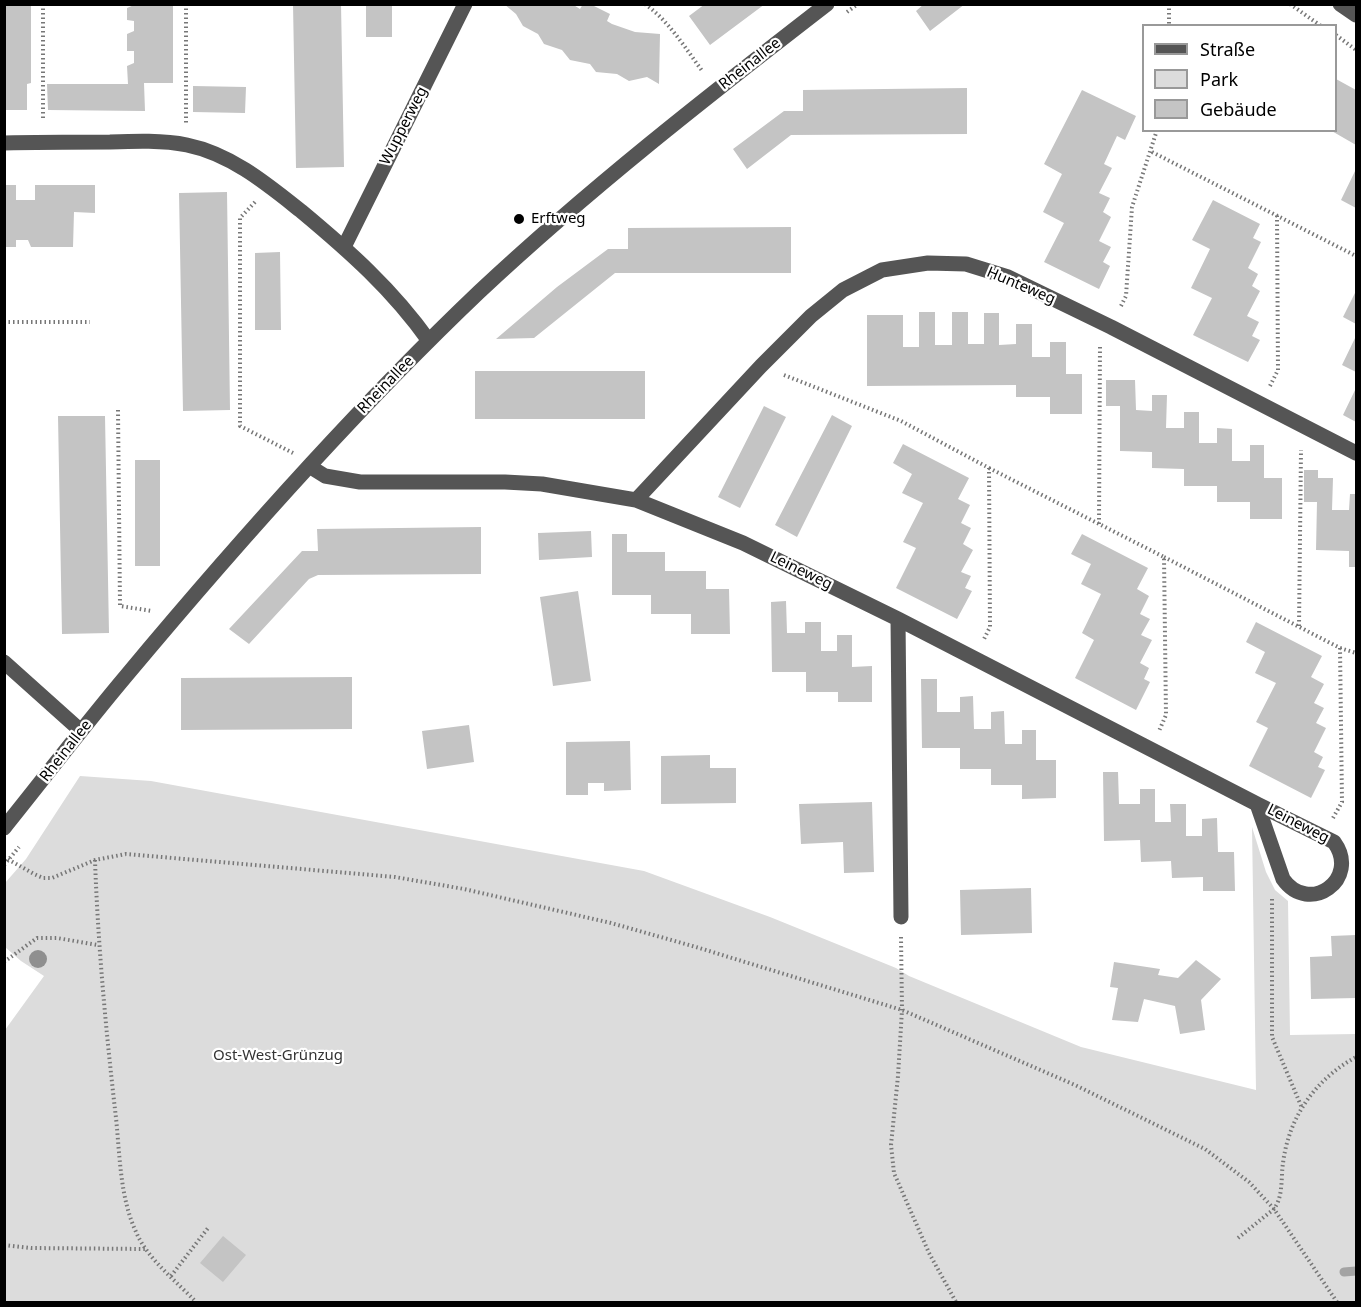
<!DOCTYPE html>
<html>
<head>
<meta charset="utf-8">
<style>
  body { margin:0 }
  #map { position:relative; width:1361px; height:1307px; overflow:hidden; background:#fff; font-family:"Noto Sans",sans-serif }
  canvas { display:block }
  .frame { position:absolute; inset:0; border:6px solid #000; pointer-events:none }
  .legend { position:absolute; left:1142px; top:24px; width:195px; height:108px; box-sizing:border-box; background:#fff; border:2px solid #999; margin:0; padding:8px 10px; list-style:none; font-size:18px; color:#000 }
  .legend li { display:flex; align-items:center; gap:12px; height:30px }
  .legend b { width:30px; border:2px solid #999 }
</style>
</head>
<body>
<div id="map">
<canvas width="1361" height="1307"></canvas>
<div class="frame"></div>
<ul class="legend">
<li><b style="height:8px;background:#555"></b>Straße</li>
<li><b style="height:16px;background:#dcdcdc"></b>Park</li>
<li><b style="height:16px;background:#c4c4c4"></b>Gebäude</li>
</ul>
</div>
<script>
const c = document.querySelector('canvas').getContext('2d');
c.lineJoin = 'round';
function fillPath(path, color) {
  c.fillStyle = color;
  c.fill(path, 'evenodd');
}
function stroke(path, color, width, dash) {
  c.strokeStyle = color;
  c.lineWidth = width;
  c.lineCap = dash ? 'butt' : 'round';
  c.setLineDash(dash || []);
  c.stroke(path);
}
function write(font, color, halo, rows, align = 'center') {
  c.font = font + ' "Noto Sans",sans-serif';
  c.lineWidth = 4.5;
  c.setLineDash([]);
  c.textBaseline = 'middle';
  c.strokeStyle = halo;
  c.fillStyle = color;
  for (const [text, x, y, turn = 0] of rows) {
    c.save();
    c.translate(x, y);
    c.rotate((+turn || 0) * Math.PI / 180);
    c.textAlign = isNaN(turn) ? turn : align;
    if (halo) c.strokeText(text, 0, 0);
    c.fillText(text, 0, 0);
    c.restore();
  }
}
const green = new Path2D(`
  M80 776 151 781 644 871 770 917 896 968 909 976 1081 1047 1256 1090 1252 827 1266 872 1275 890 1288 901 1290 1035 1356 1034V1302H5V1030L44 976 21 961 5 947V883L26 859Z`);
const stream = new Path2D(`
  M1344 1272 1356 1271`);
const building = new Path2D(`
  M4 4H31V83L27 84V110H4Z
  M293 4H341L344 167 296 168Z
  M366 4H392V37H366Z
  M504 4H572L580 9 583 4H590L610 14 607 21 612 24 635 32 660 34 659 84 647 77 629 81 617 74 596 72 590 64 570 60 562 50 544 44 538 34 523 26 516 14Z
  M705 4H765L710 45 689 16Z
  M924 4H965L930 31 916 11Z
  M134 5H173V83H144L145 111 48 110 47 84H128L127 66 134 63V51H127V34L134 31V21L127 20V8Z
  M1336 79 1356 90V145L1330 130H1336Z
  M193 86 246 87 245 113 193 112Z
  M967 88V134L791 135 747 169 733 149 784 111H803V90Z
  M1082 90 1136 116 1125 140 1117 136 1104 164 1112 168 1099 193 1110 198 1103 212 1111 217 1099 241 1111 247 1103 262 1110 266 1099 289 1044 262 1064 223 1043 212 1062 174 1044 164Z
  M1356 169V208L1341 200Z
  M4 185H16V200H35V185H95V213L74 212 73 247H31L28 240H16V247H4Z
  M227 192 230 410 183 411 179 193Z
  M1213 200 1260 224 1253 238 1261 242 1248 268 1258 274 1252 286 1260 291 1247 316 1259 322 1252 336 1260 340 1248 362 1193 335 1212 298 1191 288 1210 249 1192 240Z
  M791 227V273H615L534 338 496 339 557 287 608 249H628V228Z
  M280 252 281 330H255V253Z
  M1356 291V324L1343 317Z
  M919 312H935V345H952V312H968V344H984V313H999V345L1016 344V324H1032V357H1050V342H1066V374H1082V414H1050V397H1016V385L867 386V315H903V347H919Z
  M1356 336V372L1342 365Z
  M475 371H645V419H475Z
  M1106 380H1135L1136 410 1152 411V395H1167L1166 428H1184V412H1199V443H1217V428L1232 429V461H1250V445H1264V478H1282V519H1250V502H1217V486H1184V469L1152 468V452L1120 451V406H1106Z
  M1356 388V422L1343 415Z
  M764 406 786 417 740 508 718 497Z
  M832 415 852 426 797 537 775 525Z
  M58 416H105L109 633 62 634Z
  M903 444 969 478 958 499 970 505 961 523 971 528 963 544 973 550 961 572 971 576 965 588 972 591 957 619 896 588 916 548 903 542 923 503 902 493 912 474 893 463Z
  M135 460H160V566H135Z
  M1304 470H1318V478H1333L1332 510H1349L1350 494H1356V567H1349V551L1316 550 1317 502H1304Z
  M481 527V574L318 575 309 579 249 644 229 629 302 551H318L317 529Z
  M591 531 592 557 539 560 538 533Z
  M612 534H627V552H665V571H706V589H729L730 634H691V614H651V595H612Z
  M1082 534 1148 568 1137 589 1149 596 1140 614 1150 619 1141 635 1152 640 1140 663 1149 668 1144 679 1150 682 1136 710 1075 678 1094 640 1082 633 1101 594 1081 584 1091 564 1071 554Z
  M578 591 591 681 553 686 540 597Z
  M786 601 787 633H805V622H821V651H837V635H852V667L872 666V702H838V692H806V672H772L771 602Z
  M1256 622 1322 656 1311 677 1324 684 1314 703 1324 708 1316 723 1326 728 1314 752 1323 757 1318 767 1325 770 1311 798 1249 766 1268 728 1256 722 1276 683 1255 673 1265 652 1246 642Z
  M352 677V729L181 730V678Z
  M921 679H937V712H960V697L973 696 974 729H991V712L1004 711 1005 744H1022V730H1036V760H1056V798L1022 799V785H991V769H960V748H922Z
  M469 725 474 762 427 769 422 731Z
  M630 741 631 790 604 791V783H588V795H566V742Z
  M710 755V768H736V803L661 804V756Z
  M1103 772H1118L1119 804H1140V789H1155V822H1171L1170 804H1186V836H1202V819L1217 818 1218 852H1234L1235 891H1203V877L1172 878 1171 861 1141 862 1140 840 1104 841Z
  M872 802 874 872 844 873 843 842 801 844 799 804Z
  M1031 888 1032 933 961 935 960 890Z
  M1356 935V998L1311 999 1310 957 1332 956 1331 936Z
  M1196 960 1221 979 1201 1000 1205 1030 1180 1034 1175 1006 1144 999 1138 1022 1112 1020 1118 988 1110 987 1114 962 1160 969 1158 975 1178 978Z
  M223 1236 246 1255 223 1282 200 1263Z`);
const path = new Path2D(`
  M43 4V121
  M186 4V124
  M645 4C669 21 686 49 703 72
  M1169 4V26
  M1290 4 1321 26
  M847 12 858 4
  M1336 35 1356 50
  M1152 152 1356 256
  M255 202 240 218V426L293 453
  M1121 306 1126 296 1132 207 1157 130
  M4 322H90
  M784 375 901 421 989 468 990 627 984 639
  M1270 386 1278 370 1277 215
  M118 410 120 606 152 611
  M989 468 1164 557 1166 715 1159 731
  M1099 524 1100 345
  M1164 557 1340 648 1342 802 1333 818
  M1299 626 1301 450
  M1340 648 1356 653
  M4 857 34 874 43 878H52L95 860 126 854 395 877 464 889 611 923 696 947 902 1010 1075 1085 1205 1149 1249 1182 1274 1209 1337 1302
  M95 860C98 946 106 1032 116 1118 120 1157 120 1199 137 1234 148 1259 177 1282 196 1302
  M4 865 19 847
  M1272 899V1037L1302 1108
  M901 937 902 1010 898 1076 891 1145 894 1173 929 1253 956 1302
  M4 962 37 938H57L98 945
  M1238 1238 1274 1209 1277 1204C1283 1191 1281 1176 1283 1163 1289 1116 1316 1079 1356 1057
  M4 1245 31 1248 145 1249
  M171 1276 208 1228`);
const minor = new Path2D(`
  M1340 4 1356 15
  M4 143C40 142 75 142 110 142 135 141 163 140 187 145 231 154 267 184 301 211 349 251 392 289 429 341
  M344 247 465 4
  M309 466 325 476 360 482H505L542 484 636 500 743 543 898 619 1257 804 1283 879C1309 916 1361 879 1334 842L1257 804
  M636 500 761 366 811 316 843 290 882 270 928 263 966 264 1008 277 1111 327 1356 453
  M898 619 901 917
  M4 662 81 731
  M4 828C45 777 84 726 126 676 237 543 353 412 479 292 589 189 708 96 827 4`);
const trees = [
  [38,959]
];
const markers = [
  [519,219,6,"#000"]
];
const streetNames = [
  ["Rheinallee",750,64,-38],
  ["Wupperweg",404,126,-63],
  ["Hunteweg",1021,286,23],
  ["Rheinallee",386,385,-46],
  ["Leineweg",801,571,26],
  ["Rheinallee",66,751,-52],
  ["Leineweg",1298,824,27]
];
const poiNames = [
  ["Erftweg",531,219]
];
const parkNames = [
  ["Ost-West-Grünzug",278,1056]
];
fillPath(green, '#dcdcdc');
stroke(stream, '#a3a3a3', 9);
fillPath(building, '#c4c4c4');
stroke(path, '#777', 4, [1.5, 3]);
stroke(minor, '#555', 15);
c.fillStyle = '#8f8f8f';
for (const [x, y] of trees) {
  c.beginPath();
  c.arc(x, y, 9, 0, 2 * Math.PI);
  c.fill();
}
for (const [x, y, r, color] of markers) {
  const dot = new Path2D();
  dot.arc(x, y, r, 0, 2 * Math.PI);
  c.fillStyle = color;
  c.fill(dot);
  stroke(dot, '#fff', 2);
}
write('15px', '#000', '#fff', streetNames);
write('15px', '#000', '#fff', poiNames, 'left');
write('15px', '#333', '#fff', parkNames);
</script>
</body>
</html>
